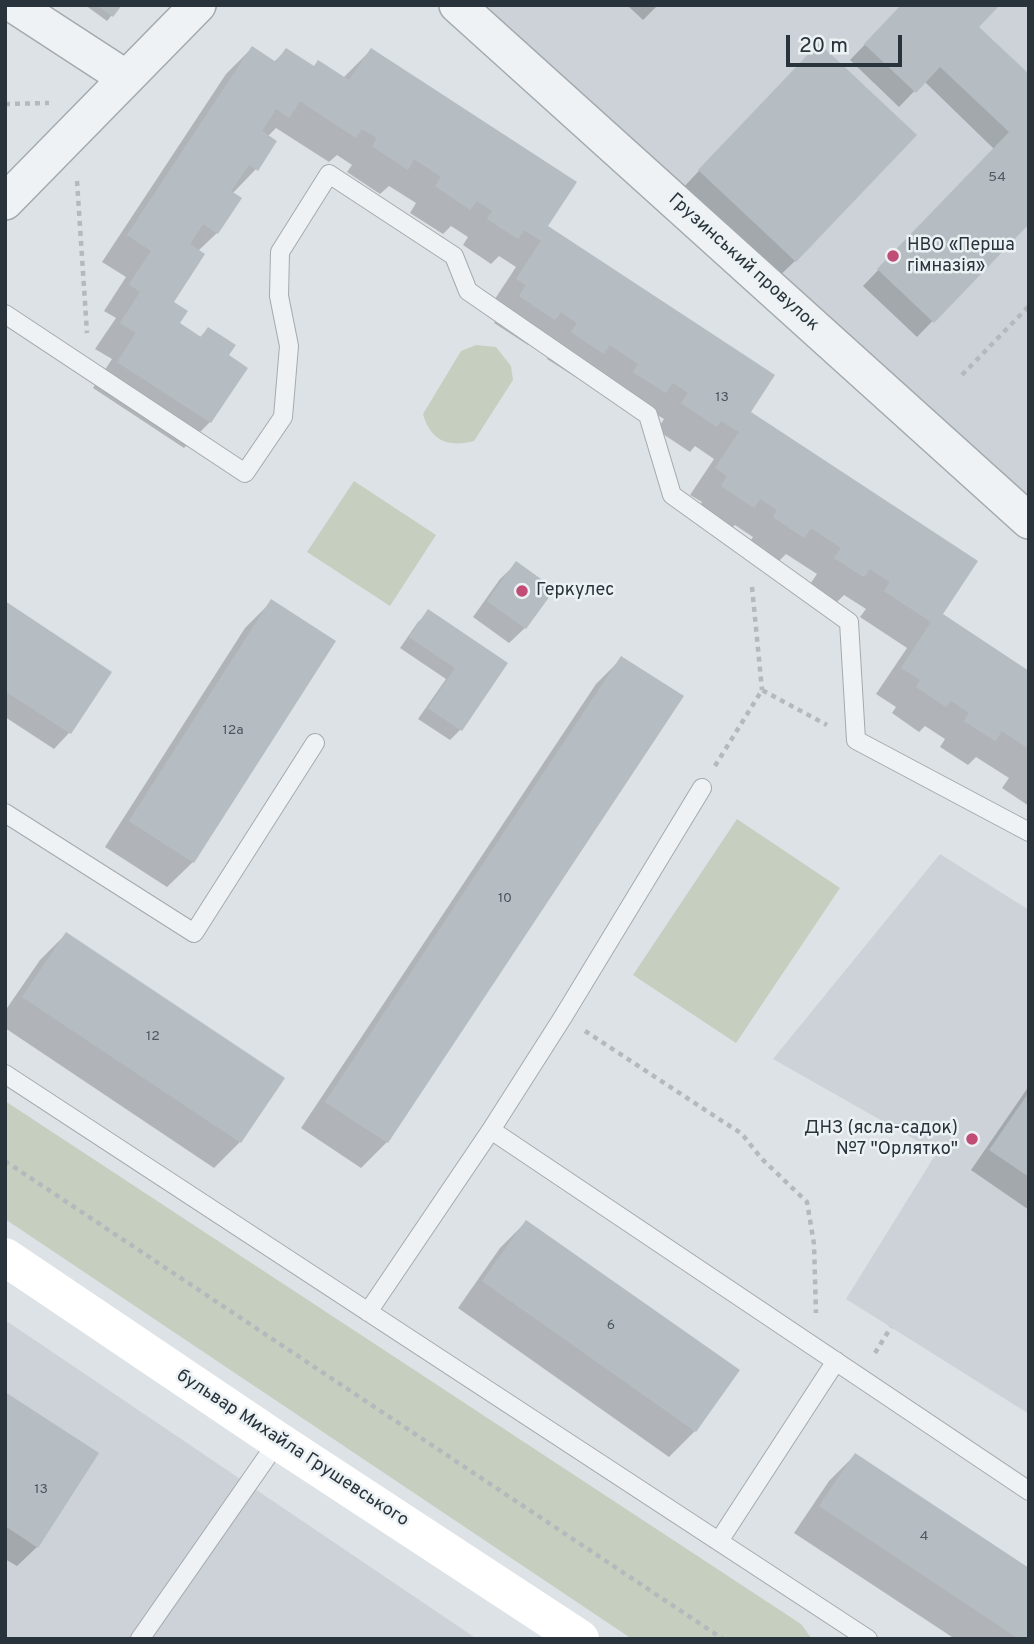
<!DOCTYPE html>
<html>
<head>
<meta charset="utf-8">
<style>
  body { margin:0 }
  #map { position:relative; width:1034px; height:1644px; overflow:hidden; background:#dde2e6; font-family:Overpass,sans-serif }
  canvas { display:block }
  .frame { position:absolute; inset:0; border:7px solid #28333b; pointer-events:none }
  .scale { position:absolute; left:786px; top:35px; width:116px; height:32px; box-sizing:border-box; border:4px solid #28333b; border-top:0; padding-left:9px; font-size:21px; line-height:24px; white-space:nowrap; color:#28333b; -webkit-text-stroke:5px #ecf1f4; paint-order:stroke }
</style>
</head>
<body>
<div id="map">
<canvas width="1034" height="1644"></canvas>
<div class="frame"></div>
<div class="scale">20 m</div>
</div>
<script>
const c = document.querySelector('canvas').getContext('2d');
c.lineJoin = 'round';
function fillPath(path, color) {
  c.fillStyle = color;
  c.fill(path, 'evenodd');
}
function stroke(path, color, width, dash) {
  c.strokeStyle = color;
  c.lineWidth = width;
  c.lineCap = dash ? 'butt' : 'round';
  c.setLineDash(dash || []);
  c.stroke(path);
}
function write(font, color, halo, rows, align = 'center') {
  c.font = font + ' Overpass,sans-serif';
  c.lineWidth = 5;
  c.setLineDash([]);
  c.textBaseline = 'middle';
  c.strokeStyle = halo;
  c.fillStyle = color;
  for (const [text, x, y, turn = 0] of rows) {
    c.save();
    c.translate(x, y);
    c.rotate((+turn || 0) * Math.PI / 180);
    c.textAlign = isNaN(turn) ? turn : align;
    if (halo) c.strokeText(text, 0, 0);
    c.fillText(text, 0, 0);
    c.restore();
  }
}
const built = new Path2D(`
  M484 5H1029V506Z
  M940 854 1029 910V1414L846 1299 937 1152 773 1059Z
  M5 1320 477 1639H5Z`);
const green = new Path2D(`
  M476 345 496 347 511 366 513 380 474 441C448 448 430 440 423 414L461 351Z
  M354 481 436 535 390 606 307 552Z
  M737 819 840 888 736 1043 633 975Z
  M5 1101 801 1624 812 1639H632L5 1219Z`);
const shadow = new Path2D(`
  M85 5H120L107 21Z
  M627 5H658L643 20Z
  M903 5 976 27 1029 77V222L917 337 863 286 994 149 924 81 899 107 850 60Z
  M252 48 273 63 286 50 313 68 343 78 371 50 546 227 749 412 940 615 1029 673V806L1002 788 1009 778 976 757 968 765 940 747 945 739 925 726 919 732 892 713 896 707 876 694 907 648 860 617 866 609 844 595 837 602 810 584 817 574 786 554 777 563 748 544 753 537 735 525 727 532 696 512 702 502 690 495 714 459 695 446 690 452 657 430 664 419 584 371 577 378 547 359 553 349 535 338 528 345 494 323 501 312 491 305 516 267 499 256 491 264 463 245 468 237 451 226 443 234 410 213 416 203 389 186 380 194 347 172 352 165 337 155 329 162 276 128 267 137 256 169 232 194 217 233 198 251 172 303 178 323 199 338 208 329 227 356 210 422 184 448 93 388 112 359 95 349 116 318 104 311 126 277 102 262 226 74Z
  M799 65 795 261 775 280 680 191Z
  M516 564 525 628 509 643 473 617 500 579Z
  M271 602 193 862 167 887 105 847 245 628Z
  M5 603 110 673 69 733 54 749 5 717Z
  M429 612 505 663 460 730 450 740 418 719 446 679 400 648 418 622Z
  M622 658 387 1142 361 1168 301 1128 596 684Z
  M66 934 240 1142 214 1168 5 1028V1011L40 960Z
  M1029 1086V1210L971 1170Z
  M526 1222 695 1431 669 1457 458 1308 500 1248Z
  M5 1394 37 1547 17 1566 5 1559Z
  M855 1455 1029 1639H955L794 1533 829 1481Z`);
const building = new Path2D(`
  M96 5H122L113 17Z
  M901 5H1000L979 27 1029 74V224L934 323 877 269 1009 132 940 67 916 93 864 44Z
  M819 43 917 135 796 262 698 170Z
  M252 46 276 62 286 48 314 66 318 60 349 80 371 48 577 182 548 226 775 375 751 412 978 561 943 614 1029 671V749L1002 731 995 741 964 721 969 713 951 701 946 707 916 687 920 680 901 668 931 622 884 591 890 582 870 569 864 577 834 558 841 548 811 528 804 538 773 517 777 510 760 499 754 508 721 486 727 476 715 468 739 432 721 421 717 427 681 403 688 393 673 383 666 393 633 372 638 364 610 345 604 354 571 332 577 323 561 312 555 320 519 296 526 285 516 279 541 241 524 230 518 239 487 219 492 211 477 201 470 210 435 186 441 177 414 159 408 170 372 146 377 138 362 129 356 138 300 101 289 118 276 109 262 131 277 141 258 171 249 165 231 191 242 198 218 234 203 224 190 244 205 254 174 302 188 311 180 323 201 337 208 327 236 345 229 355 248 368 211 423 117 362 136 333 120 323 140 292 129 284 151 251 127 235Z
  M516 561 555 589 526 629 487 601Z
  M271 599 336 641 194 863 129 821Z
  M5 601 112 672 71 734 5 691Z
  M428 609 508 663 462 731 428 708 455 668 409 637Z
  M621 656 684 696 388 1143 325 1102Z
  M66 932 285 1078 241 1143 22 997Z
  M1029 1092V1177L989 1150Z
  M526 1220 740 1370 696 1432 482 1281Z
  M5 1392 99 1453 38 1548 5 1526Z
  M855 1453 1029 1568V1639H1019L819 1506Z`);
const path = new Path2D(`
  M5 104 49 103
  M77 181 87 333
  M962 375 1029 306
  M752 587 762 690
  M715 766 762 690 827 725
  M585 1031 742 1134 761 1158 807 1202 814 1244 816 1313
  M5 1161 723 1639
  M875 1353 891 1327`);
const service = new Path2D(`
  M5 314 245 473 283 417 289 346 279 296 280 252 329 174 454 256 468 291 648 415 672 495 849 622 856 740 1029 832
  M5 813 194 933 315 743
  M5 1074 868 1639
  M491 1130 1029 1491
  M368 1312 491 1130 563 1017 702 788
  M719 1541 836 1361
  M140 1639 278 1441`);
const minor = new Path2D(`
  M14 5 126 78
  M457 5 1029 521
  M5 202 198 5`);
const secondary = new Path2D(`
  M5 1257 278 1441 580 1639`);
const markers = [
  [893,256,7,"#c14c76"],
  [522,591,7,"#c14c76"],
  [972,1139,7,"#c14c76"]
];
const numberNames = [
  ["54",997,178],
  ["13",722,398],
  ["12а",233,731],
  ["10",505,899],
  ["12",153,1037],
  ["6",611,1326],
  ["13",41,1490],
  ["4",924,1537]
];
const poiNames = [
  ["НВО «Перша",907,246],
  ["гімназія»",907,267],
  ["Геркулес",536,591],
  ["ДНЗ (ясла-садок)",958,1129,"right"],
  ["№7 \"Орлятко\"",958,1150,"right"]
];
const streetNames = [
  ["Грузинський провулок",743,263,42],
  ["бульвар Михайла Грушевського",292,1449,33]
];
fillPath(built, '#ccd2d7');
fillPath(green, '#c6cfbf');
fillPath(shadow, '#0003');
fillPath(building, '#b5bdc2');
stroke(service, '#a3aaaf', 20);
stroke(minor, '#a3aaaf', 38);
stroke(path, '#b3b9bc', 4.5, [5, 5]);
stroke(service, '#eff2f4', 18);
stroke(minor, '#eff2f4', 35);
stroke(secondary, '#fff', 38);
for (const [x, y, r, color] of markers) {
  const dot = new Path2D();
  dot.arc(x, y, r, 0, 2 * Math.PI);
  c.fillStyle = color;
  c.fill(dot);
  stroke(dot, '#ecf1f4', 2.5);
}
write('14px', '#4b565d', null, numberNames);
write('18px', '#28333b', '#ecf1f4', poiNames, 'left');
write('18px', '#28333b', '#ecf1f4', streetNames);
</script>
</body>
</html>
